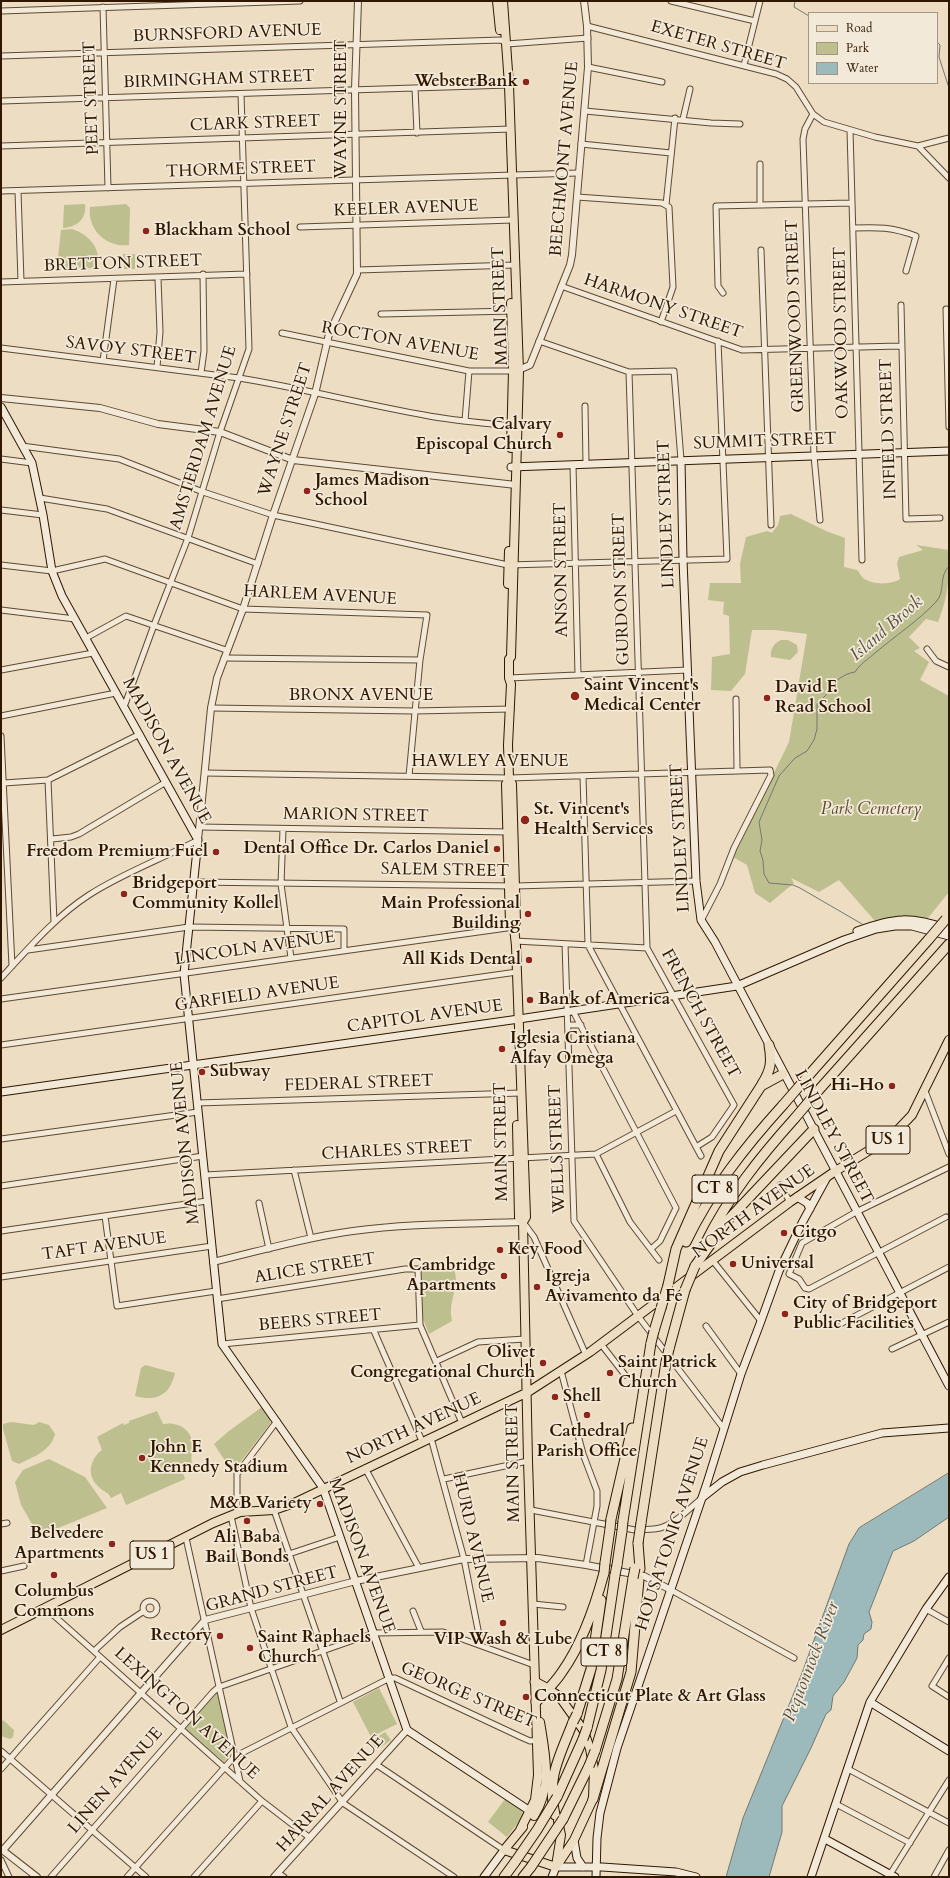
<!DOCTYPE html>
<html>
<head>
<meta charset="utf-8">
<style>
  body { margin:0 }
  #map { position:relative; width:950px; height:1878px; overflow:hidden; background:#ecddc3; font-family:Cardo,serif }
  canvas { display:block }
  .frame { position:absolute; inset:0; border:2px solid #301800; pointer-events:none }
  .legend { position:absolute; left:808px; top:12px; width:130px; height:72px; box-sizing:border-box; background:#f3e9d8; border:1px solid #a59582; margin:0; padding:5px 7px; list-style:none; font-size:12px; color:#301800 }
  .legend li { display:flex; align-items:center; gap:8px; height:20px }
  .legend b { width:20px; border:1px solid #a59582 }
</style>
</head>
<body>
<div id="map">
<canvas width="950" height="1878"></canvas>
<div class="frame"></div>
<ul class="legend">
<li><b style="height:5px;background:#ecddc3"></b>Road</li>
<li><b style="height:11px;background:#bebf8f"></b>Park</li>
<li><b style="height:11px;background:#9cbabc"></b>Water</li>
</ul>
</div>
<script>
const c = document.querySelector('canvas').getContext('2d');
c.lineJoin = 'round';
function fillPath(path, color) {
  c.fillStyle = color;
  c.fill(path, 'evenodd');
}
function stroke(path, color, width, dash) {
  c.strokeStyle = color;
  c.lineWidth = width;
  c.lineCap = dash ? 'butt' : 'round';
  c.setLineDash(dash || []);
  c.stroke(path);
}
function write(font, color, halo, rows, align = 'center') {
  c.font = font + ' Cardo,serif';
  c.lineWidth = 3.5;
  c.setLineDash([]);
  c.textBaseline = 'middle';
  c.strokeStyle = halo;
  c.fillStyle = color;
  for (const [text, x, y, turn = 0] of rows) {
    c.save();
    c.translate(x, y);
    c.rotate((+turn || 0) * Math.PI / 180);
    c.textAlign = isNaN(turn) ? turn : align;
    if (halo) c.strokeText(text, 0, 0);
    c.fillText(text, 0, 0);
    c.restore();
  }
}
const green = new Path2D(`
  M85 204C87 219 77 227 63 228L64 205Z
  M126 204 130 208 129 245C107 248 87 230 90 207Z
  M72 229C90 235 102 249 97 268L60 269 57 267 61 230Z
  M123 254H135V269H124Z
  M791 514 826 531 845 538 844 567 857 570C859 572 861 576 863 578 872 585 891 585 900 579L897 563 899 557 923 550 916 545 949 550C949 579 949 594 938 622L926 619 909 637 920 648 914 651 929 662 920 680 949 696V892L928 918 899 916 875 921 839 880 819 892 791 878 794 883 770 903 755 893 747 865 733 857 789 742 807 634 775 630H752L745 674 731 691 711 690 712 657 730 654 729 616 723 614 724 602 708 600 710 583H741L740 564 746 537 767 531 772 533 778 525 780 516Z
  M781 640H788L797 645 798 652 790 660 771 657C770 649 774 643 781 640Z
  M453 1267C462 1287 447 1299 452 1321L429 1334 423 1319 421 1271 424 1269Z
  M145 1365 175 1373C170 1395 157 1402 135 1396L141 1368Z
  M262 1407 270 1418V1424L234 1470H231L214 1444 229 1431Z
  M157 1411 163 1424C178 1421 193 1430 193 1447 193 1453 190 1457 192 1463L181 1468 185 1479 126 1505 121 1493 111 1498C108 1491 101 1491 97 1485 86 1474 91 1458 102 1450L97 1437 123 1423 124 1425 129 1423V1421Z
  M11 1422 34 1425 39 1422 49 1425 55 1434C51 1451 33 1457 19 1464L12 1461 3 1429V1424Z
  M49 1459 85 1477 107 1508 39 1536 21 1505 15 1482 23 1470Z
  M379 1688 397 1724 371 1737 353 1702Z
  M216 1693 218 1694 230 1749 228 1757 224 1762 185 1728Z
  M3 1720 14 1730 13 1737 10 1739 1 1736V1723Z
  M385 1732 391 1740 376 1751 370 1742Z
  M505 1799 522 1810 523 1816 507 1837 488 1822Z`);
const water = new Path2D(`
  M949 1473V1517L914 1541 893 1551 869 1612 872 1622 871 1629 864 1634 863 1640 858 1645 857 1658 844 1682 833 1696 831 1710 826 1714 811 1748 782 1806V1832L769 1877H726L743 1818 802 1673 849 1544 859 1528Z`);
const stream = new Path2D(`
  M795 1 794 7 809 16
  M937 42 940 45 939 57 949 88
  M862 924 800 888 793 885 769 883 764 874 763 860 760 851 762 840 759 822 779 776 795 758 807 751 814 740 817 729V704L833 688V684C839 678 847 673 855 672 861 663 867 660 875 653 895 636 918 621 936 602 946 591 938 577 949 566`);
const minor = new Path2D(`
  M671 1 755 21
  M103 7 108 188
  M1 11 300 1
  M587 26 776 74 787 79 796 87 813 114 824 122 875 137 918 146 949 178
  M1 56 501 40 507 44 588 38
  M744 65 760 1
  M588 67 662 82
  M415 88 417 133
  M1 101 509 85
  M585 111 711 123 740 124
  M813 114 805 129 803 139 814 456 820 520
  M683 119 690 89
  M850 130 862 560
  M581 144 671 153
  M1 146 511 129
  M918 146 949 138
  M1 191 578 173
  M18 191 21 281
  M577 197 662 203 669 207 673 287 661 322
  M666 205 675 118
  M760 205V164
  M300 227 513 220
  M853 228C878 227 892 227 916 236L906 271
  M761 250 771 525
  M358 270 515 265
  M1 282 247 274
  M561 286 742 350 900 346
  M723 293 718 286 716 206 851 203
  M901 305 906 519 940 518
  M946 309 949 427
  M381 314 513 311
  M282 333 469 371H513
  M539 341 629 372 674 371 681 460
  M1 348 239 378C301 388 362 404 424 415 454 421 484 423 514 426
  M103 361 114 279
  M157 367 160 332 158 278
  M629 372 647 948
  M201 373 204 351 203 274
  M585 406 586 464
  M465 421 469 371
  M22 446 119 459 203 492 273 515 508 565 727 559 718 341
  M1 459 32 463
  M573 465 578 675
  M40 498 107 509 258 564
  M1 510 43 515
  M1 565 52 571 105 559 243 609 427 615 420 660 409 776
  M1 610 75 619
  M86 638 126 616 226 650
  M927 649 936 661 949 667
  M224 658 420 660
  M1 670 93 653
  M509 678 688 670
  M736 699 737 769
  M124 707 154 625 188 538 220 432 249 349 241 94
  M211 708 414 711 511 709
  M1 716 116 693
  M1 736 12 966
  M205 773 509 778 770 770 771 775 734 848 720 884 702 919
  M583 776 588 945 701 1156
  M48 780 54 922
  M4 783 48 780 140 734
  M199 827 510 832
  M283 829 281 884 291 958
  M52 839 71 837 79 834 166 782
  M193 882 515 886 696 881
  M515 941 647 948 734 1105 712 1137 696 1147
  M565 944 574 1221 638 1316 724 1429
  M28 950 189 927 344 929V951
  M1 978C28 949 55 917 89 895 123 873 162 859 198 840
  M1 999 514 927
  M573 1011 676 1208 660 1241 651 1249
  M568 1025H581
  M1 1045 517 972
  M925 1091 949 1154
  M197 1103 521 1093
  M1 1139 198 1112
  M596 1154 630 1222 659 1260
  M294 1170 311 1238
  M205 1175 596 1154 676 1111
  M780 1185 790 1202
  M1 1186 203 1156
  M259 1203 269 1249
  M105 1216 117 1306 216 1291
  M946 1217 809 1289 805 1288 799 1279 789 1274 802 1243 856 1212 949 1167
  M523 1222 534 1237 586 1355
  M1 1231 207 1201
  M713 1261 761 1321
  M1 1277 212 1246
  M217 1299 405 1269H418L420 1325 462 1423
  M842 1323 949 1267
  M706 1326 741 1374
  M374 1331 422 1441
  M222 1344 420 1325
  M601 1344 625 1375
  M892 1349 949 1322
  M437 1361 478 1342 525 1339
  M561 1371 583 1454 597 1491V1506L586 1565
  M431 1438 464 1559 481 1645
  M365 1468 419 1568
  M444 1479 528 1461
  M274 1510 340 1701
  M531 1510 635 1530C643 1529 652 1530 660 1528 675 1524 690 1508 702 1498
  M237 1513V1474L277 1421
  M231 1516 251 1608 291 1727 343 1803 454 1877
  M1 1524 7 1523
  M186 1538 240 1781
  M289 1554 340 1537
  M1 1571 24 1566
  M671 1590 794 1658
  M143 1608a7 7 0 1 1 14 0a7 7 0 1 1-14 0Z
  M533 1604 563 1607
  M47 1607 51 1613 262 1801 310 1838
  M926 1609 949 1622
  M413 1611 421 1631
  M94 1651 120 1627 144 1611
  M949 1658 932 1686 949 1697
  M1 1751 146 1877
  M377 1765 504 1850
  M1 1769 100 1657
  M848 1769 949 1823
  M836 1804 910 1843
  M1 1860 9 1877
  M278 1873 284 1877
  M889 1876 949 1780
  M51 1877 213 1692 219 1687 374 1633 443 1632 534 1665
  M127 1877 234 1757 390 1678H395L521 1737 530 1741 539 1740
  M194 1877 262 1801
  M934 1877 949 1850`);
const tertiary = new Path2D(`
  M516 371 530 365 570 265 572 255 588 67 587 26 584 1
  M1 398 100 408 158 424 220 432 293 460 516 485
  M198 840 211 708 217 678 243 609 273 515 315 394 329 334 357 274 355 89 358 1
  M213 1262C260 1251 306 1237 353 1231 409 1223 467 1224 523 1222
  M1 1849 37 1877
  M3 1850 205 1620 356 1581 464 1559 538 1558 586 1565 644 1576 671 1590
  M274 1877 407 1730`);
const secondary = new Path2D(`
  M1 407 32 463 43 515 52 571 62 596 198 840 184 974 222 1344 323 1488 407 1730 530 1811
  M681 460 683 560 696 881 701 920 715 942 949 1386
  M511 467 949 451
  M857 931C895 917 910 916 949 929
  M1 1092 519 1019 737 986 844 940 876 929 895 926H912L949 936
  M797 1197 807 1203 810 1209
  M703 1497 722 1482 740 1472 763 1465 882 1433 949 1428
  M870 1702 949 1751
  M825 1839 895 1877
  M574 1840 577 1858 583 1867
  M484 1877 504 1850
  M552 1877 556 1867H602L676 1872 696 1877
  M596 1877 597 1838 600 1813 617 1748 707 1483 741 1374 761 1321 779 1271 802 1223 826 1179
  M811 1877 870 1702 926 1609 949 1577`);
const primary = new Path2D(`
  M497 1 500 30
  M503 1 509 85 519 371 511 657 509 659V678L511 684 508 745 509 778 512 784 516 922 514 927 516 946 526 1217 523 1222 528 1461 538 1775 535 1800 520 1830
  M511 303 513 371 511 448
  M508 584 509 551
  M509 778 506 784 510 923 514 927
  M517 1125 519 1218 523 1222
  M1 1630 213 1523 240 1512 274 1510 294 1503 528 1392 590 1352 790 1202 834 1172 891 1137 912 1115 949 1040
  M548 1689 559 1696 584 1731 590 1749 594 1769 593 1799 574 1840 556 1867
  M534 1816C553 1787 545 1753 540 1722
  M523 1827 504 1850 556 1867
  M556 1866 561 1835 558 1821`);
const motorway = new Path2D(`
  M809 1075 929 939
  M762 1084C771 1070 772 1062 769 1045
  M817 1092 949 944
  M686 1242C711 1190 745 1147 783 1105
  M705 1244C728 1197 760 1157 795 1118
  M695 1266 727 1221 814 1129
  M668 1285 676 1249 719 1151 761 1086 783 1074
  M654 1331 661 1308
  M669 1349 685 1290
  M611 1519 632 1428
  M623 1521 651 1343
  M641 1523 666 1362
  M638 1543 640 1569
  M605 1563 610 1529
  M617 1565 622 1531
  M535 1682 548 1689
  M536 1702C545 1692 555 1683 562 1672 582 1644 595 1606 604 1573
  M577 1714 591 1669 601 1600
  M587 1728 601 1670 615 1575
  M595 1751 617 1679 633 1578
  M557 1797 583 1739
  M593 1799 631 1672 639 1579
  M555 1815C546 1778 560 1756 573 1722
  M563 1819 589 1766
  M504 1877 515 1862
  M523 1877 531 1867`);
const motorwayBridge = new Path2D(`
  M929 939 946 919
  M783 1105 809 1075
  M795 1118 817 1092
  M685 1290 695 1266
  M661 1308 668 1285
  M651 1343 654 1331
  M666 1362 669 1349
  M610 1529 611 1519
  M622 1531 623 1521
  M638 1543 641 1523
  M604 1573 605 1563
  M615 1575 617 1565
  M633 1578 635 1568
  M573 1722 577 1714
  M583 1739 587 1728
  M589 1766 595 1751
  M515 1862 537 1830 557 1797
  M531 1867 563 1819`);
const markers = [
  [526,82,4,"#8f2418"],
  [146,231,4,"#8f2418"],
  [560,435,4,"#8f2418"],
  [307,491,4,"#8f2418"],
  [575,696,5,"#8f2418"],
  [767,698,4,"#8f2418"],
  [525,820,5,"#8f2418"],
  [497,849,4,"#8f2418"],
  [216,852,4,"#8f2418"],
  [124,894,4,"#8f2418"],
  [528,914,4,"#8f2418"],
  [529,960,4,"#8f2418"],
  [530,1000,4,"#8f2418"],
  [502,1049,4,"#8f2418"],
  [202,1072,4,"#8f2418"],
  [892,1086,4,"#8f2418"],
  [784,1233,4,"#8f2418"],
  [500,1250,4,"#8f2418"],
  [733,1264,4,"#8f2418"],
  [504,1276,4,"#8f2418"],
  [537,1287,4,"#8f2418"],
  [785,1314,4,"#8f2418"],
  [543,1363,4,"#8f2418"],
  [610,1373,4,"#8f2418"],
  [555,1397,4,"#8f2418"],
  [587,1415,4,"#8f2418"],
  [142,1458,4,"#8f2418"],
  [320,1504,4,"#8f2418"],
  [247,1521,4,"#8f2418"],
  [112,1544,4,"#8f2418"],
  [54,1575,4,"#8f2418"],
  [503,1623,4,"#8f2418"],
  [220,1636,4,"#8f2418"],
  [250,1648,4,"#8f2418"],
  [526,1697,4,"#8f2418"]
];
const shields = [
  [888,1140,44],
  [715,1189,46],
  [152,1555,44],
  [604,1652,46]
];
const shieldNames = [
  ["US 1",888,1140],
  ["CT 8",715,1189],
  ["US 1",152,1555],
  ["CT 8",604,1652]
];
const streetNames = [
  ["BURNSFORD AVENUE",227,34,-2],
  ["EXETER STREET",718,46,16],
  ["BIRMINGHAM STREET",219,80,-2],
  ["PEET STREET",92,98,-92],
  ["WAYNE STREET",342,109,-90],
  ["CLARK STREET",255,124,-2],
  ["BEECHMONT AVENUE",565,159,-85],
  ["THORME STREET",241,170,-2],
  ["KEELER AVENUE",406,209,-2],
  ["BRETTON STREET",123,264,-2],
  ["MAIN STREET",501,306,-92],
  ["HARMONY STREET",663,307,19],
  ["GREENWOOD STREET",796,316,-92],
  ["OAKWOOD STREET",842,333,-91],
  ["ROCTON AVENUE",400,342,10],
  ["SAVOY STREET",131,351,7],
  ["INFIELD STREET",889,429,-92],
  ["WAYNE STREET",286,430,-72],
  ["AMSTERDAM AVENUE",204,438,-73],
  ["SUMMIT STREET",765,442,-2],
  ["LINDLEY STREET",667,514,-92],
  ["ANSON STREET",562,570,-91],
  ["GURDON STREET",622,589,-92],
  ["HARLEM AVENUE",320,596,3],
  ["BRONX AVENUE",361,696],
  ["MADISON AVENUE",166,751,61],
  ["HAWLEY AVENUE",490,762],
  ["MARION STREET",356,816,1],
  ["LINDLEY STREET",681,838,-93],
  ["SALEM STREET",445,871,1],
  ["LINCOLN AVENUE",255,949,-8],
  ["GARFIELD AVENUE",257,995,-8],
  ["FRENCH STREET",700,1014,61],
  ["CAPITOL AVENUE",425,1017,-8],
  ["FEDERAL STREET",359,1084,-2],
  ["LINDLEY STREET",833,1137,62],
  ["MAIN STREET",502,1142,-91],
  ["MADISON AVENUE",186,1143,-96],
  ["WELLS STREET",558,1149,-92],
  ["CHARLES STREET",397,1151,-3],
  ["NORTH AVENUE",754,1212,-36],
  ["TAFT AVENUE",104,1247,-8],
  ["ALICE STREET",315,1269,-9],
  ["BEERS STREET",320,1321,-5],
  ["NORTH AVENUE",414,1429,-25],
  ["MAIN STREET",514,1463,-91],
  ["HOUSATONIC AVENUE",673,1534,-72],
  ["HURD AVENUE",472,1538,77],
  ["MADISON AVENUE",361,1556,70],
  ["GRAND STREET",272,1590,-15],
  ["GEORGE STREET",468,1696,23],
  ["LEXINGTON AVENUE",186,1714,42],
  ["LINEN AVENUE",116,1781,-49],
  ["HARRAL AVENUE",331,1794,-48]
];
const poiNames = [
  ["WebsterBank",518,82,"right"],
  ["Blackham School",154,231],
  ["Calvary",552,425,"right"],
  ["Episcopal Church",552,445,"right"],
  ["James Madison",315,481],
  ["School",315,501],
  ["Saint Vincent's",584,686],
  ["Medical Center",584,706],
  ["David F.",775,688],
  ["Read School",775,708],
  ["St. Vincent's",534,810],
  ["Health Services",534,830],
  ["Dental Office Dr. Carlos Daniel",489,849,"right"],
  ["Freedom Premium Fuel",208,852,"right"],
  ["Bridgeport",132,884],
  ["Community Kollel",132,904],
  ["Main Professional",520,904,"right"],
  ["Building",520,924,"right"],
  ["All Kids Dental",521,960,"right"],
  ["Bank of America",538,1000],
  ["Iglesia Cristiana",510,1039],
  ["Alfay Omega",510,1059],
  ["Subway",210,1072],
  ["Hi-Ho",884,1086,"right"],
  ["Citgo",792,1233],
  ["Key Food",508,1250],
  ["Universal",741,1264],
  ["Cambridge",496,1266,"right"],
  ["Apartments",496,1286,"right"],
  ["Igreja",545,1277],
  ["Avivamento da Fe",545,1297],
  ["City of Bridgeport",793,1304],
  ["Public Facilities",793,1324],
  ["Olivet",535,1353,"right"],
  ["Congregational Church",535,1373,"right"],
  ["Saint Patrick",618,1363],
  ["Church",618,1383],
  ["Shell",563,1397],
  ["Cathedral",587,1432,"center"],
  ["Parish Office",587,1452,"center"],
  ["John F.",150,1448],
  ["Kennedy Stadium",150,1468],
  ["M&B Variety",312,1504,"right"],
  ["Belvedere",104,1534,"right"],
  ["Apartments",104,1554,"right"],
  ["Ali Baba",247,1538,"center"],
  ["Bail Bonds",247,1558,"center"],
  ["Columbus",54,1592,"center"],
  ["Commons",54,1612,"center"],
  ["Rectory",212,1636,"right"],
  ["Saint Raphaels",258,1638],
  ["Church",258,1658],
  ["VIP Wash & Lube",503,1640,"center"],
  ["Connecticut Plate & Art Glass",534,1697]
];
const parkNames = [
  ["Park Cemetery",871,810]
];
const waterNames = [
  ["Island Brook",887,629,-41],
  ["Pequonnock River",812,1662,-69]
];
fillPath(green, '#bebf8f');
fillPath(water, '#9cbabc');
stroke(water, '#717971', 1);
stroke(stream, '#717971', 1);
stroke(minor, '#5f4931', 7);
stroke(tertiary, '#5f4931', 8);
stroke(secondary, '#301800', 9);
stroke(primary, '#301800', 10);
stroke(motorway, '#301800', 11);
stroke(minor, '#f3e9d8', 5);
stroke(tertiary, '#f3e9d8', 6);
stroke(secondary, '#f3e9d8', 7);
stroke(primary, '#ecddc3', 8);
stroke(motorway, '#ecddc3', 9);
stroke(motorwayBridge, '#301800', 11, []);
stroke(motorwayBridge, '#ecddc3', 9);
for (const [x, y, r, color] of markers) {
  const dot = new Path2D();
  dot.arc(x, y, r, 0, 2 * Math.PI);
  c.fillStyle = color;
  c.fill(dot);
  stroke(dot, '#f3e9d8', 1.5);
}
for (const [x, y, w] of shields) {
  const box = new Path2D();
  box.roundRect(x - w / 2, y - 14, w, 28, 3);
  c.fillStyle = '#f3e9d8';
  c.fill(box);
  stroke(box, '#301800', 1);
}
write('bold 16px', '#301800', null, shieldNames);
write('17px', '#301800', '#f3e9d8', streetNames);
write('bold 17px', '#301800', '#f3e9d8', poiNames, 'left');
write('italic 17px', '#5b4a2b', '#f3e9d8', parkNames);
write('italic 18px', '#565142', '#f3e9d8', waterNames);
</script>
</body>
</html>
